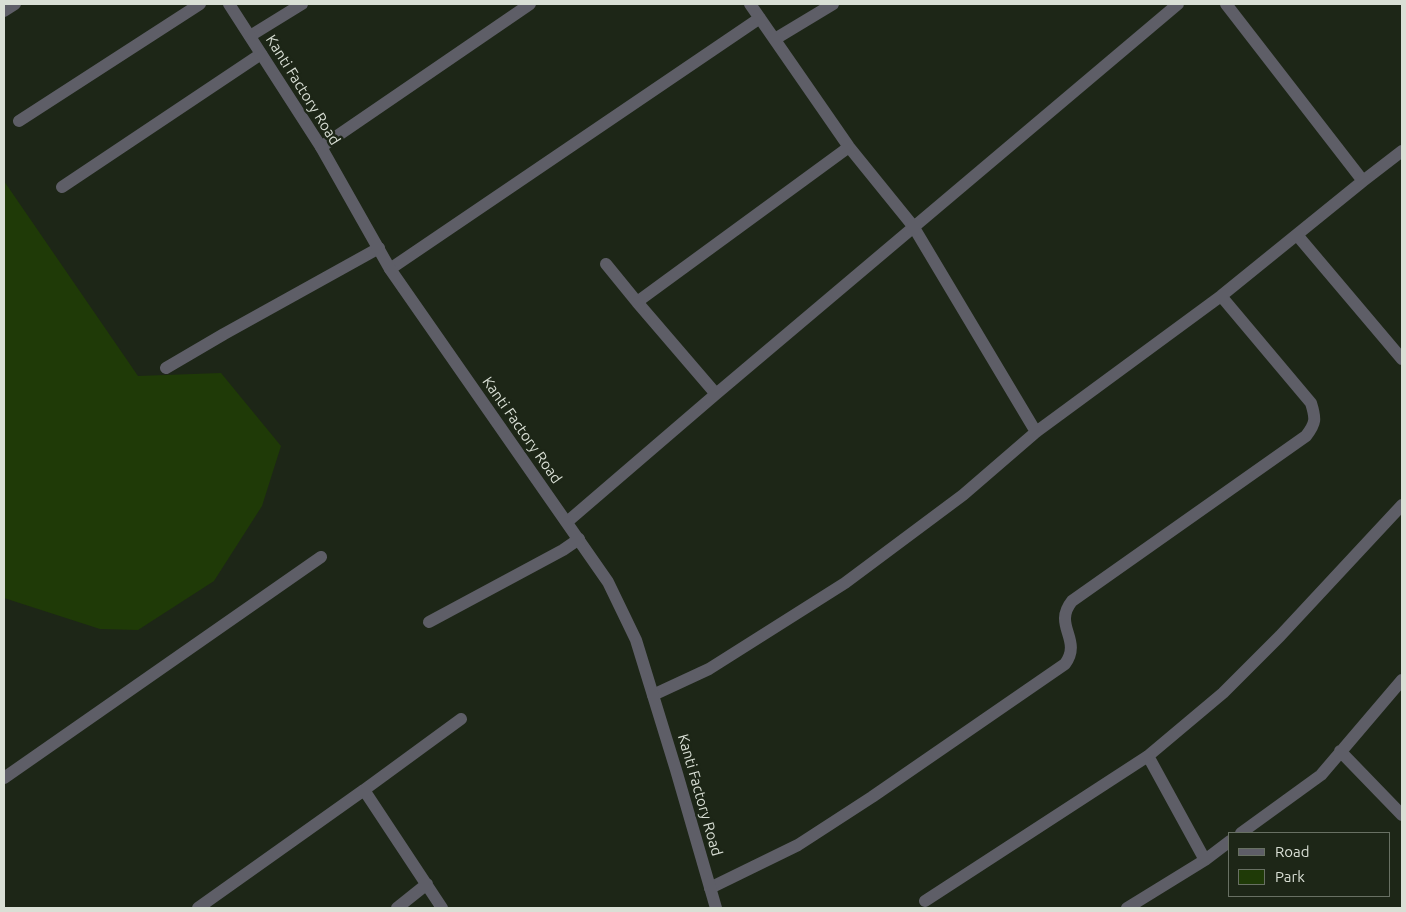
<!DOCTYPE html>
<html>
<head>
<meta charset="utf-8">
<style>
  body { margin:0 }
  #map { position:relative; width:1406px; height:912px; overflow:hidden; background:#1d2617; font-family:Ubuntu,sans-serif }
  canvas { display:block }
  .frame { position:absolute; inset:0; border:5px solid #d9dfd5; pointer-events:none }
  .legend { position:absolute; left:1228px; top:832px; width:162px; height:65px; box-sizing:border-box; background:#1d2617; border:1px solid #687063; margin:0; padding:6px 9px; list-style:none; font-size:15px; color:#d9dfd5 }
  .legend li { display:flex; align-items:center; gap:10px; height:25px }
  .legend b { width:25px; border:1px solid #687063 }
</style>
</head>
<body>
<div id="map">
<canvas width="1406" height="912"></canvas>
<div class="frame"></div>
<ul class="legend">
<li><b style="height:6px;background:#5e5e67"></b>Road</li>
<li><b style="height:14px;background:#1f3a07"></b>Park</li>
</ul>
</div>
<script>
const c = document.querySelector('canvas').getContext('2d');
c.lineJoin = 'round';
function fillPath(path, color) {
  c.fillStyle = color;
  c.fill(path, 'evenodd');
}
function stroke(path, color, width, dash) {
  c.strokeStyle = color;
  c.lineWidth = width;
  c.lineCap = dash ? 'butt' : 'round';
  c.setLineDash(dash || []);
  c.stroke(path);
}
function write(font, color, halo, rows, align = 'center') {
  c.font = font + ' Ubuntu,sans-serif';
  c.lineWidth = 5;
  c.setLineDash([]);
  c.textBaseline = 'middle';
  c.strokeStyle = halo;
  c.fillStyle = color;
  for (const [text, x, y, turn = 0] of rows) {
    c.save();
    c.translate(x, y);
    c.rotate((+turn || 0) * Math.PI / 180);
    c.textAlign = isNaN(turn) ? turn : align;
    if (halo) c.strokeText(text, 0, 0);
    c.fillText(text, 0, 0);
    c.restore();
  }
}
const green = new Path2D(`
  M4 181 138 376 221 373 281 446 262 506 214 581 138 630 100 629 4 598Z`);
const service = new Path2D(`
  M429 622 563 550 579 539`);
const minor = new Path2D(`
  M750 4 849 147 913 226 1036 432
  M1226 4 1363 181 1402 151
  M4 11 15 4
  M250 36 302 4
  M775 39 833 4
  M19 121 200 4
  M321 147 530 4
  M62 187 261 54
  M1297 235 1402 359
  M606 264 637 302
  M390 269 760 18
  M166 368 224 334 379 248
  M716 394 637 302 849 147
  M567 522 716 394 1178 4
  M653 695 709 669 845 583 963 495 1036 432 1221 296 1363 181
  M1340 751 1402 815
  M1148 756 1205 860
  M4 778 321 557
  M364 790 461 719
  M1241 833 1321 775 1402 680
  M710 888 798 845 872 797 1065 664C1083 639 1052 626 1072 601L1306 436C1316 423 1316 419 1311 403L1221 296
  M925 901 1148 756 1223 693 1280 636 1402 505
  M198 908 364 790 442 908
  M397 908 427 884
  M1127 908 1205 860 1230 841`);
const tertiary = new Path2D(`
  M229 4 321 147 390 269 608 582 636 640 676 770 716 908`);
const streetNames = [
  ["Kanti Factory Road",303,90,58],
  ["Kanti Factory Road",522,430,55],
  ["Kanti Factory Road",700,795,74]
];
fillPath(green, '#1f3a07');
stroke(service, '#5e5e67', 12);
stroke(minor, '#5e5e67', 12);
stroke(tertiary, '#5e5e67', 12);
write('15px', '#d9dfd5', '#1d2617', streetNames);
</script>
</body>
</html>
